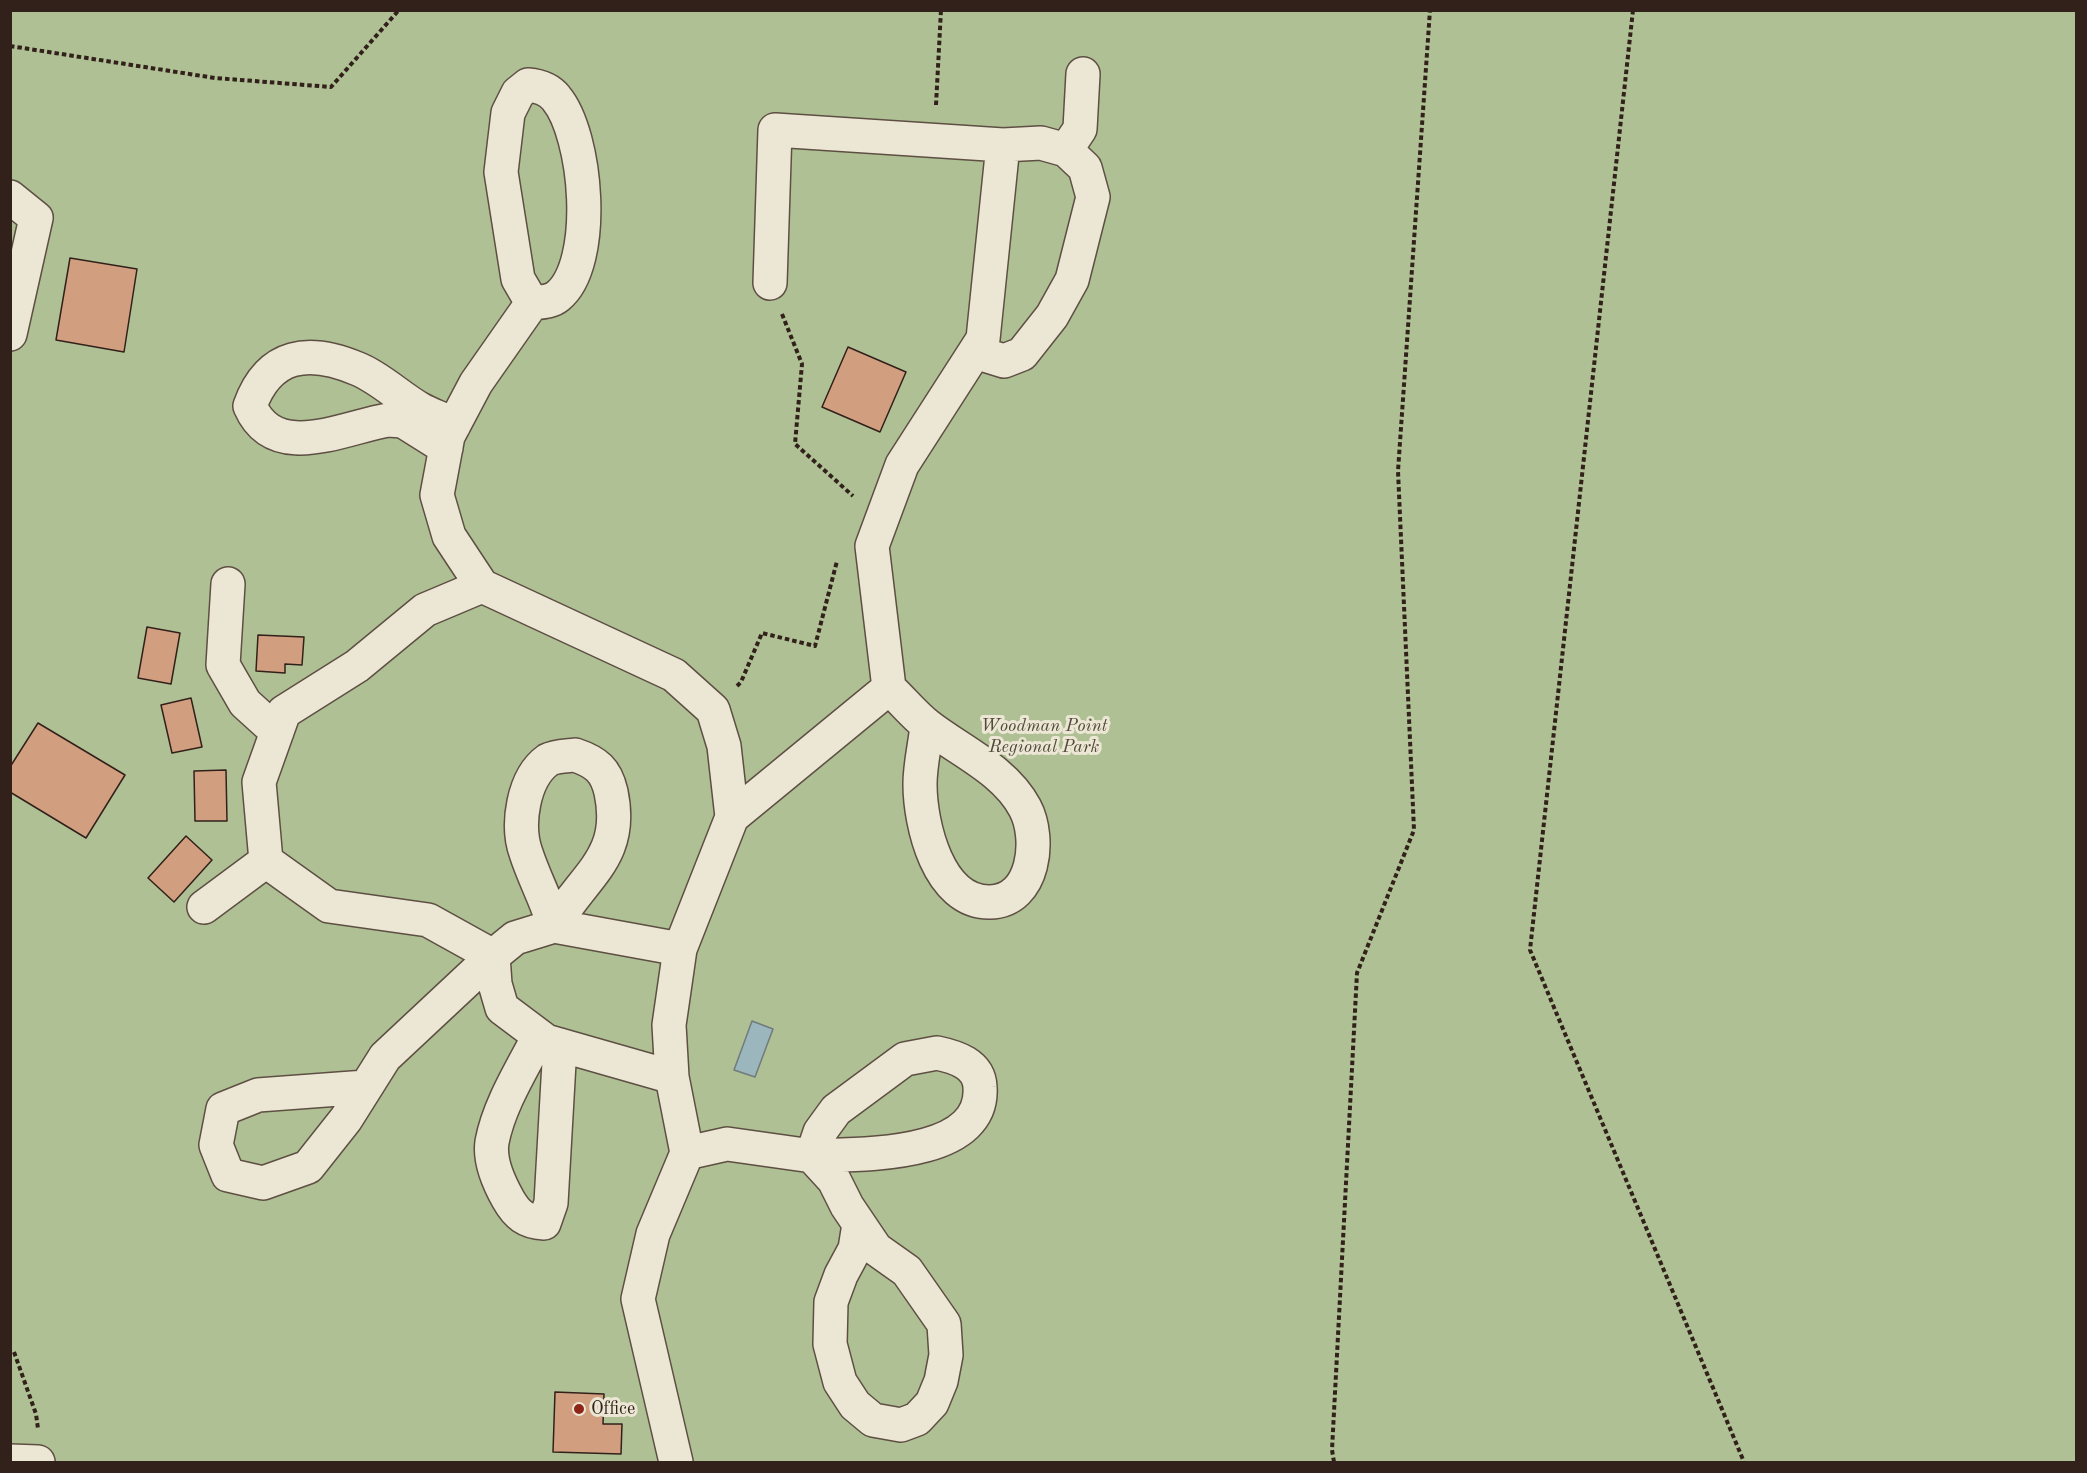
<!DOCTYPE html>
<html>
<head>
<meta charset="utf-8">
<style>
  body { margin:0 }
  #map { position:relative; width:2087px; height:1473px; overflow:hidden; background:#e2d9bf; font-family:"Old Standard TT",serif }
  canvas { display:block }
  .frame { position:absolute; inset:0; border:12px solid #32211a; pointer-events:none }
</style>
</head>
<body>
<div id="map">
<canvas width="2087" height="1473"></canvas>
<div class="frame"></div>
</div>
<script>
const c = document.querySelector('canvas').getContext('2d');
c.lineJoin = 'round';
function fillPath(path, color) {
  c.fillStyle = color;
  c.fill(path, 'evenodd');
}
function stroke(path, color, width, dash) {
  c.strokeStyle = color;
  c.lineWidth = width;
  c.lineCap = dash ? 'butt' : 'round';
  c.setLineDash(dash || []);
  c.stroke(path);
}
function write(font, color, halo, rows, align = 'center') {
  c.font = font + ' "Old Standard TT",serif';
  c.lineWidth = 6;
  c.setLineDash([]);
  c.textBaseline = 'middle';
  c.strokeStyle = halo;
  c.fillStyle = color;
  for (const [text, x, y, turn = 0] of rows) {
    c.save();
    c.translate(x, y);
    c.rotate((+turn || 0) * Math.PI / 180);
    c.textAlign = isNaN(turn) ? turn : align;
    if (halo) c.strokeText(text, 0, 0);
    c.fillText(text, 0, 0);
    c.restore();
  }
}
const green = new Path2D(`
  M10 11H2076V1462H11Z`);
const water = new Path2D(`
  M752 1021 773 1029 755 1077 734 1070Z`);
const building = new Path2D(`
  M70 258 137 269 124 352 56 340Z
  M848 347 906 372 880 432 822 407Z
  M147 627 180 633 171 684 138 678Z
  M258 635 304 637 302 665 285 664V673L256 671Z
  M191 698 202 747 172 753 161 705Z
  M38 723 125 775 86 838 10 792V767Z
  M226 770 227 821H195L194 771Z
  M186 836 212 860 174 902 148 878Z
  M555 1392 604 1394 603 1424H622L621 1454 553 1452Z`);
const path = new Path2D(`
  M1633 10 1530 950 1744 1462
  M10 46 215 78 331 87 399 10
  M936 105 941 10
  M782 314 802 364 795 444 853 496
  M737 686 741 682 762 633 815 646 837 561
  M14 1352 36 1414 38 1429
  M1334 1462 1332 1450 1357 973 1414 830 1398 471 1430 10`);
const minor = new Path2D(`
  M1066 150 1080 129 1083 74
  M10 197 36 218 10 334
  M532 303 518 279 501 172 508 113 518 93 528 85C539 86 549 89 556 98 587 135 598 263 558 296 551 302 541 302 532 303L476 383 448 436 437 495 449 536 482 586 674 675 713 710 724 746 732 817
  M975 352 1004 361 1022 354 1052 316 1072 280 1093 197 1085 168 1066 150 1041 143 1003 145
  M446 448 403 421 388 420C342 428 275 463 250 406 269 353 309 348 358 369 380 378 399 397 420 409 431 415 443 419 454 425
  M228 584 223 665 245 703 277 732
  M889 688C902 700 914 715 928 726 960 751 1005 770 1025 808 1041 838 1035 901 990 902 938 903 920 824 920 784 920 765 925 745 927 726
  M575 755C596 762 606 770 611 792 625 858 583 875 554 926 547 901 534 878 526 853 516 825 523 778 548 760 555 756 567 756 575 755Z
  M204 907 266 861
  M539 1036C522 1069 499 1105 492 1142 489 1161 499 1183 508 1199 517 1215 526 1222 544 1223L551 1203 560 1045
  M937 1053C956 1057 979 1064 980 1087 985 1158 861 1154 812 1156L820 1132 836 1110 905 1059Z
  M672 1077 546 1041 502 1008 495 984 493 956 515 938 554 926 680 949
  M366 1087 258 1095 223 1109 216 1145 228 1175 263 1183 308 1167 346 1119 385 1057 493 956 428 920 329 906 266 861 259 782 284 712 357 666 425 610 482 586
  M687 1153 727 1144 812 1156 834 1180 847 1206 876 1249 907 1271 944 1324 946 1355 941 1381 932 1403 917 1419 901 1425 873 1420 855 1405 840 1382 830 1344 831 1302 841 1275 855 1249 859 1224
  M10 1461 38 1462
  M676 1462 638 1299 653 1234 687 1153 672 1077 669 1025 680 949 732 817 889 688 872 546 902 465 983 339 1003 145 775 130 770 283`);
const markers = [
  [579,1409,6,"#8f2418"]
];
const parkNames = [
  ["Woodman Point",1044,726],
  ["Regional Park",1044,747]
];
const poiNames = [
  ["Office",591,1409]
];
fillPath(green, '#afc095');
fillPath(water, '#9bb7bd');
stroke(water, '#717b7c', 1.5);
fillPath(building, '#d19f80');
stroke(building, '#32211a', 1.5);
stroke(minor, '#5e4f43', 36);
stroke(path, '#32211a', 4, [4.5, 3]);
stroke(minor, '#ece6d5', 33);
for (const [x, y, r, color] of markers) {
  const dot = new Path2D();
  dot.arc(x, y, r, 0, 2 * Math.PI);
  c.fillStyle = color;
  c.fill(dot);
  stroke(dot, '#ece6d5', 2);
}
write('italic 18px', '#514939', '#ece6d5', parkNames);
write('18px', '#32211a', '#ece6d5', poiNames, 'left');
</script>
</body>
</html>
